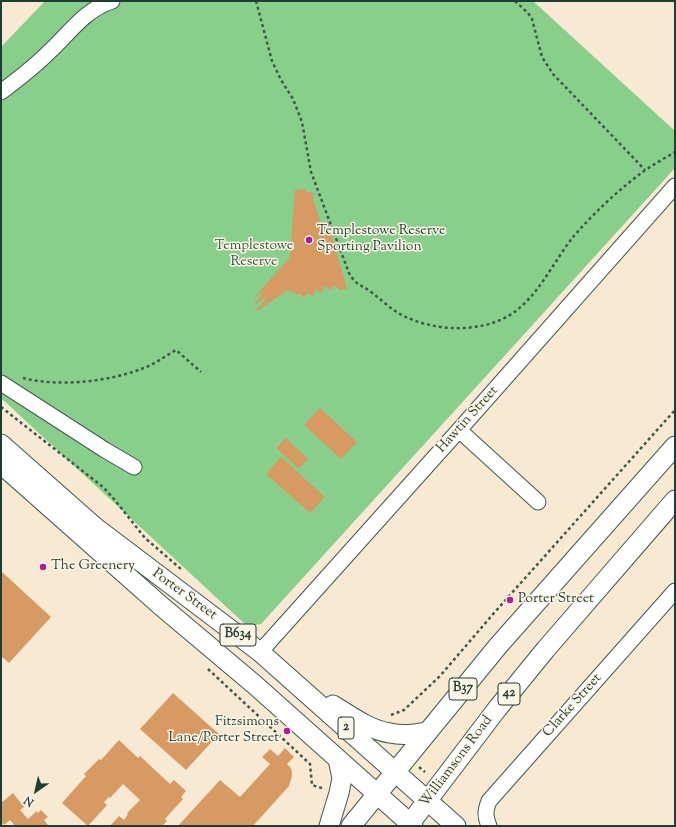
<!DOCTYPE html>
<html>
<head>
<meta charset="utf-8">
<style>
  body { margin:0 }
  #map { position:relative; width:676px; height:827px; overflow:hidden; background:#f8e9d3; font-family:"Sorts Mill Goudy",serif }
  canvas { display:block }
  .frame { position:absolute; inset:0; border:2px solid #1f3d34; pointer-events:none }
  .north { position:absolute; left:16px; top:771px; width:40px; height:40px; -webkit-text-stroke:3px #fcf5e5; paint-order:stroke; rotate:214deg; font-size:11px; font-weight:700; line-height:16px; text-align:center; color:#1f3d34 }
  .north::after { content:''; display:block; margin:auto; width:14px; height:18px; background:#1f3d34; clip-path:polygon(50% 0,100% 100%,50% 72%,0 100%) }
</style>
</head>
<body>
<div id="map">
<canvas width="676" height="827"></canvas>
<div class="frame"></div>
<div class="north">N</div>
</div>
<script>
const c = document.querySelector('canvas').getContext('2d');
c.lineJoin = 'round';
function fillPath(path, color) {
  c.fillStyle = color;
  c.fill(path, 'evenodd');
}
function stroke(path, color, width, dash) {
  c.strokeStyle = color;
  c.lineWidth = width;
  c.lineCap = dash ? 'butt' : 'round';
  c.setLineDash(dash || []);
  c.stroke(path);
}
function write(font, color, halo, rows, align = 'center') {
  c.font = font + ' "Sorts Mill Goudy",serif';
  c.lineWidth = 3;
  c.setLineDash([]);
  c.textBaseline = 'middle';
  c.strokeStyle = halo;
  c.fillStyle = color;
  for (const [text, x, y, turn = 0] of rows) {
    c.save();
    c.translate(x, y);
    c.rotate((+turn || 0) * Math.PI / 180);
    c.textAlign = isNaN(turn) ? turn : align;
    if (halo) c.strokeText(text, 0, 0);
    c.fillText(text, 0, 0);
    c.restore();
  }
}
const green = new Path2D(`
  M45 1H533L675 131V168L261 624 247 626 1 398V47Z`);
const building = new Path2D(`
  M307 189 306 192 314 193 313 199 321 224 328 222 347 289 340 290 334 286 331 290 325 286 321 293 316 290 313 296 308 293 304 298 299 293 297 295 292 291 291 292 288 290 254 313 268 296 253 306 265 291 254 298 290 257 295 190Z
  M320 408 357 442 341 459 304 425Z
  M286 438 308 459 299 469 276 448Z
  M281 457 325 497 310 513 266 474Z
  M1 571 51 617 9 663 1 656Z
  M173 693 219 734 186 770 140 729Z
  M119 740 138 758 140 756 170 784 174 780 186 791 181 797 183 799 165 819 167 821 162 826H110L119 816 124 820 128 814 127 813 140 800 123 784 110 798 109 797 104 802 107 805 88 826 62 803 86 776 84 774 99 759 101 760Z
  M285 748 294 757 287 764 290 767 292 771V776L289 786 253 826H178L220 780 240 797 270 764 262 757 270 749 278 756Z
  M13 793 24 807 20 810 28 819 37 811 38 813 41 810 48 817 44 820 48 825 47 826H15L10 820 4 825 1 822V803Z`);
const path = new Path2D(`
  M256 1 272 61 281 80 293 99 302 122 311 172 349 273C356 286 361 284 371 292 381 299 389 308 400 314 433 332 482 334 513 313 539 295 554 261 573 237 594 213 618 190 644 171 654 164 665 158 675 152
  M515 1 528 13 532 19 542 57 553 74 645 170
  M23 378C57 387 108 382 141 369 153 365 164 357 176 350L201 372
  M1 407 103 487 114 499 145 538 181 569
  M208 669 310 764 312 785 325 789
  M391 715 404 710 440 676 494 613 675 410
  M419 767 425 772`);
const minor = new Path2D(`
  M1 92C17 80 34 67 48 53 69 34 84 10 112 1
  M1 383 105 450 134 467
  M459 430 538 502
  M260 652 459 430 675 186
  M489 826C485 816 485 811 489 801L675 591`);
const major = new Path2D(`
  M1 444 95 527 260 652 456 826
  M1 464 160 605 255 685 413 826
  M333 705C351 716 369 730 390 733 403 736 415 734 428 732
  M329 826 339 793 342 778 338 759
  M351 826 498 646 675 446
  M408 826 497 709 546 649 675 500`);
const markers = [
  [309,240,4,"#b5179e"],
  [43,567,4,"#b5179e"],
  [510,600,4,"#b5179e"],
  [287,731,4,"#b5179e"]
];
const shields = [
  [238,635,36],
  [463,689,28],
  [509,694,22],
  [346,728,16]
];
const shieldNames = [
  ["B634",238,635],
  ["B37",463,689],
  ["42",509,694],
  ["2",346,728]
];
const poiNames = [
  ["Templestowe Reserve",317,232],
  ["Sporting Pavilion",317,248],
  ["The Greenery",51,567],
  ["Porter Street",518,600],
  ["Fitzsimons",279,723,"right"],
  ["Lane/Porter Street",279,739,"right"]
];
const parkNames = [
  ["Templestowe",254,247],
  ["Reserve",254,263]
];
const streetNames = [
  ["Hawtin Street",468,420,-48],
  ["Porter Street",184,595,36],
  ["Clarke Street",573,706,-48],
  ["Williamsons Road",457,762,-53]
];
fillPath(green, '#87cf8a');
fillPath(building, '#d79a63');
stroke(minor, '#40574c', 17);
stroke(major, '#40574c', 21);
stroke(path, '#40574c', 2.5, [3, 3]);
stroke(minor, '#fff', 15);
stroke(major, '#fff', 19);
for (const [x, y, r, color] of markers) {
  const dot = new Path2D();
  dot.arc(x, y, r, 0, 2 * Math.PI);
  c.fillStyle = color;
  c.fill(dot);
  stroke(dot, '#fcf5e5', 1.5);
}
for (const [x, y, w] of shields) {
  const box = new Path2D();
  box.roundRect(x - w / 2, y - 11, w, 22, 3);
  c.fillStyle = '#fcf5e5';
  c.fill(box);
  stroke(box, '#1f3d34', 1);
}
write('bold 13px', '#1f3d34', null, shieldNames);
write('14px', '#1f3d34', '#fcf5e5', poiNames, 'left');
write('14px', '#345a45', '#fcf5e5', parkNames);
write('14px', '#1f3d34', '#fcf5e5', streetNames);
</script>
</body>
</html>
